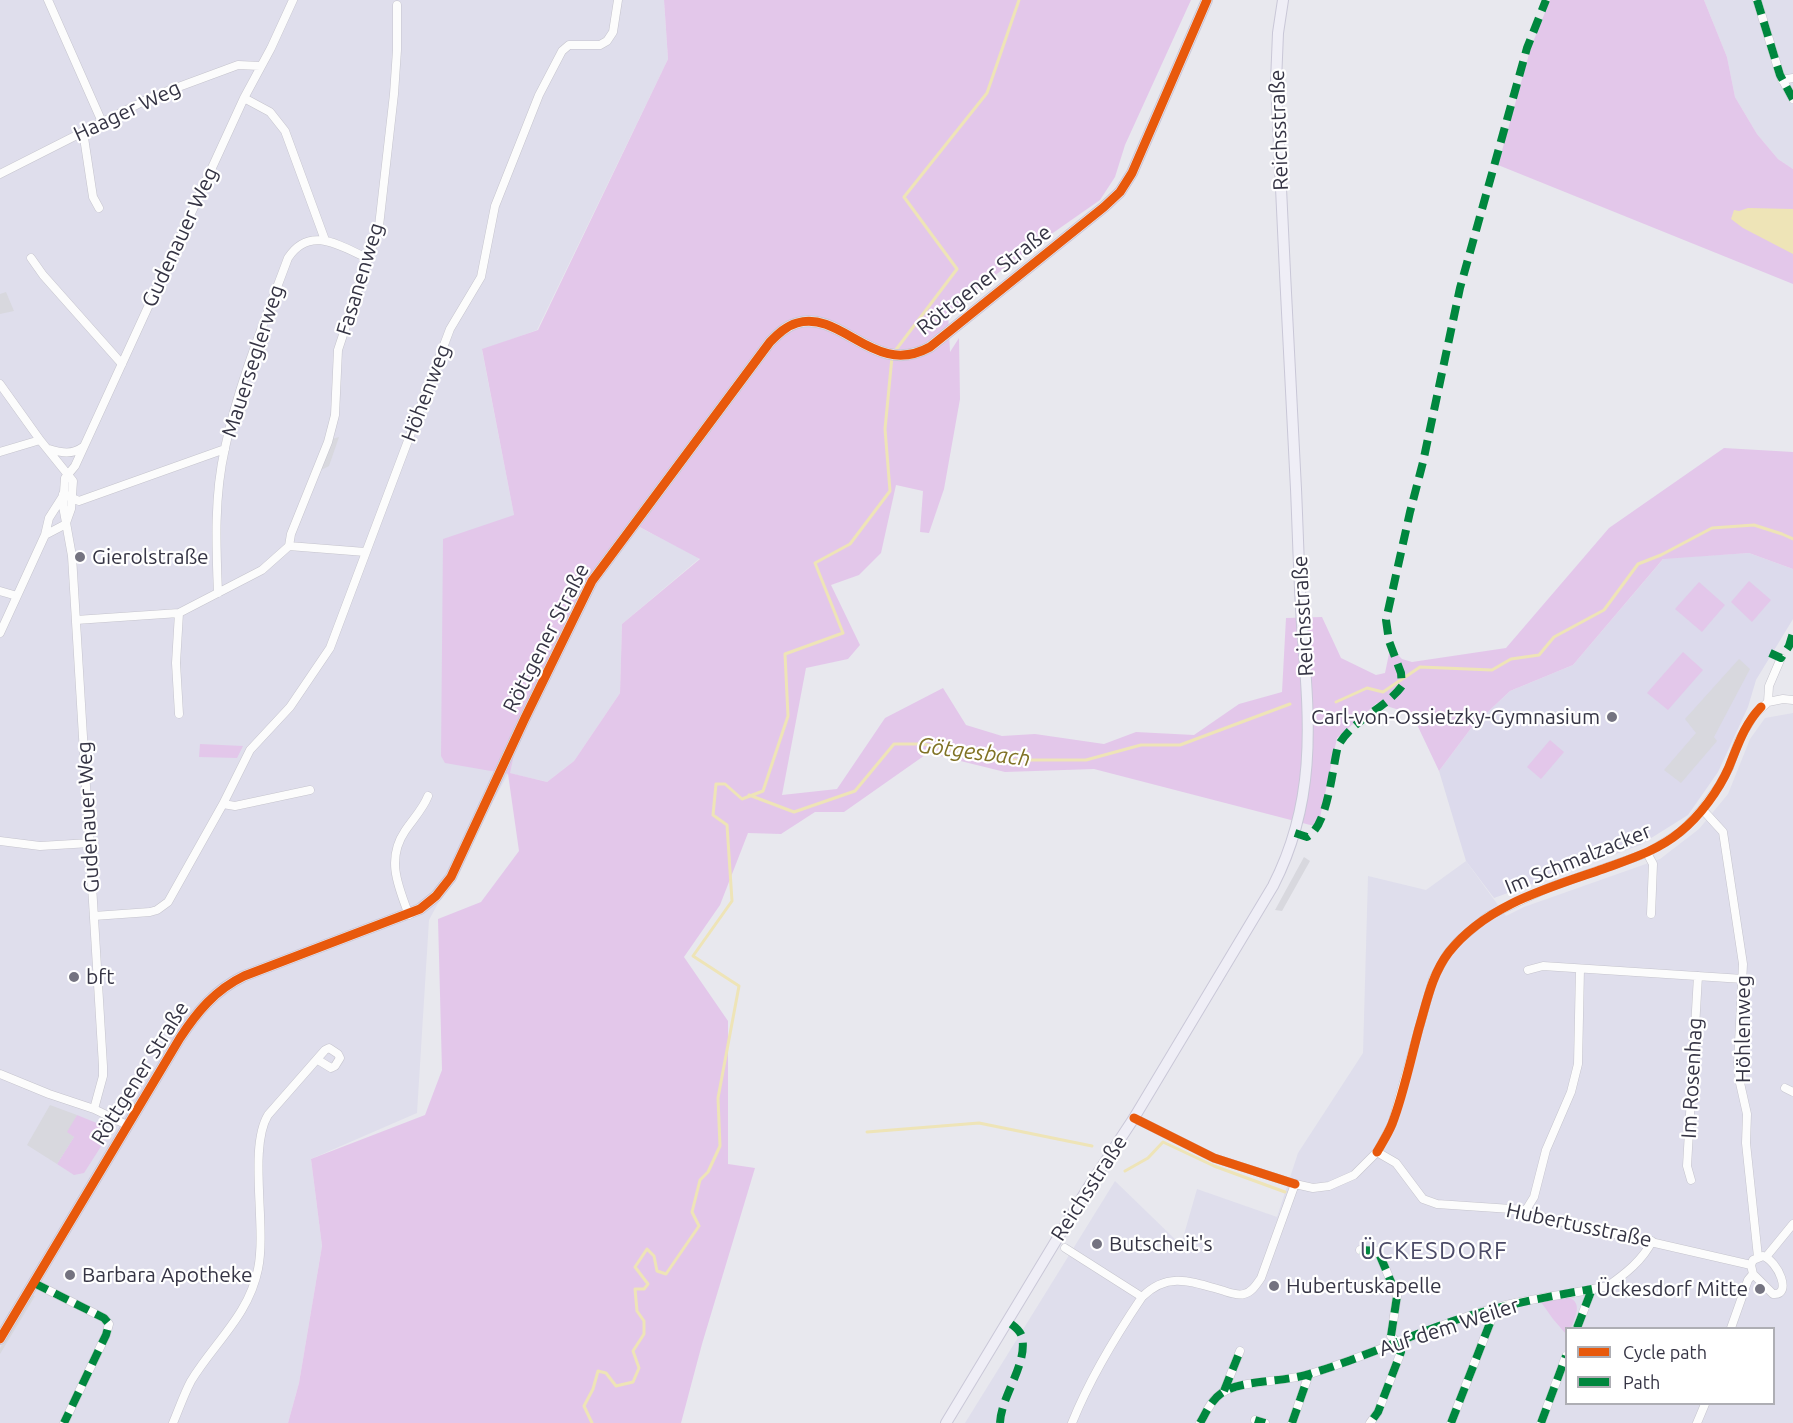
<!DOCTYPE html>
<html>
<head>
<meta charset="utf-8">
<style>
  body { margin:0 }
  #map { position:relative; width:1793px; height:1423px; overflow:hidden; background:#e8e8ee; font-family:Ubuntu,sans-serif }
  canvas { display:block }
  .legend { position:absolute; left:1565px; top:1327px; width:210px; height:78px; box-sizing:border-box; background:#fff; border:2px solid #aeaeb4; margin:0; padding:8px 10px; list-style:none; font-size:18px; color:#353444 }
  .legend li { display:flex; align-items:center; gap:12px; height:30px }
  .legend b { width:30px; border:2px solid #aeaeb4 }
</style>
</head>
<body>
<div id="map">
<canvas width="1793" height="1423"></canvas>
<ul class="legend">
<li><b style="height:8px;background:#e8590c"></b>Cycle path</li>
<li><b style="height:8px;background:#00873e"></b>Path</li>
</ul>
</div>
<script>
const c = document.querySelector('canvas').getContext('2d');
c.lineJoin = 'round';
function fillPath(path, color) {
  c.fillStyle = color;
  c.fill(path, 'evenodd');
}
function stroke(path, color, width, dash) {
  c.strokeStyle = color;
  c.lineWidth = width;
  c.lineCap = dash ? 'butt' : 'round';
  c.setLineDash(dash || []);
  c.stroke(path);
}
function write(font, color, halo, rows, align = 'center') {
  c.font = font + ' Ubuntu,sans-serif';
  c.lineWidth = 4.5;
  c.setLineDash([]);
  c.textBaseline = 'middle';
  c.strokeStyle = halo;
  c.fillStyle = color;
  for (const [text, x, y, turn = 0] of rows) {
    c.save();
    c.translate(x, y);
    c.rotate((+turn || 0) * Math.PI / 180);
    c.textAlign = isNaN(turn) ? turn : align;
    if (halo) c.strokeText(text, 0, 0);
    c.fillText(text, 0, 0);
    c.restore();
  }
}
const residential = new Path2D(`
  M0 0H664L668 59 537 330 482 350 514 515 491 771 508 774 429 920 417 1113 311 1159 322 1246 299 1383 288 1423H0Z
  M1704 0H1793V169L1778 159 1757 134 1735 97 1727 57Z
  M631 523 700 558 622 624 620 693 574 761 547 782 509 773 521 722 587 583Z
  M1793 713V1423H965L1115 1181 1181 1245 1197 1189 1277 1217 1298 1153 1363 1053 1368 876 1426 890 1466 861 1506 916 1524 907 1660 859 1699 829 1728 794 1750 739 1765 718ZM1566 1328H1774V1404H1566Z`);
const education = new Path2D(`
  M1749 553 1793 569V619L1756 680 1748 707 1718 772 1688 815 1640 845 1494 898 1466 861 1439 771 1472 727 1510 691 1573 665 1664 558Z`);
const green = new Path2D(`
  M664 0H1191L1125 145 1115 177 1100 200 1020 256 948 312 950 352 959 338 960 399 944 489 929 533 920 532 923 491 896 485 881 553 859 575 831 585 860 645 848 659 806 668 782 795 837 789 885 718 943 688 966 725 1002 736 1035 734 1104 744 1136 732 1194 735 1239 704 1282 692 1286 618 1322 617 1341 658 1376 675 1385 673 1389 654H1397L1402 659 1412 662 1506 648 1609 528 1724 448 1793 452V569L1749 553 1663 559 1573 665 1510 691 1472 727 1439 771 1412 714 1377 703 1337 738 1318 827 1094 769 1005 772 928 753 844 812H815L781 834 748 833 720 905 684 957 728 1021V1164L755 1168 702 1344 681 1423H288L299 1383 322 1246 311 1159 425 1115 442 1070 438 919 481 902 519 851 508 774 445 763 441 756 443 539 514 515 482 349 538 330 668 59ZM632 523 700 559 622 624 620 693 574 761 547 782 510 773 521 722 587 583Z
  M1550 0H1704L1727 57 1735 97 1757 134 1778 159 1793 169V284L1498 165 1531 47Z
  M1749 581 1771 600 1752 622 1731 602Z
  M1699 582 1725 605 1702 632 1675 609Z
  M1683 652 1703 670 1668 710 1647 693Z
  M1550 740 1564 752 1541 779 1527 767Z
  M200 744 243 746 237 758 199 757Z
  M77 1115 104 1126 107 1131V1137L84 1173 74 1175 57 1164 74 1137 66 1132Z
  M1569 1297C1583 1304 1575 1317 1571 1328H1566V1334L1553 1319 1541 1302Z`);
const parking = new Path2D(`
  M6 292 14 311 0 314V294Z
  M339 437 329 466 321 470 332 439Z
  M1739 659 1750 669 1714 737 1717 741 1681 783 1664 770 1696 733 1685 719Z
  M1304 857 1310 861 1282 911 1275 910Z
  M50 1105 77 1115 67 1132 74 1137 57 1164 27 1145Z
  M32 1295 35 1296 0 1354V1348Z`);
const water = new Path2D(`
  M1748 208 1793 209V254L1743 228 1731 219 1734 210 1739 211Z`);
const stream = new Path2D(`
  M895 351 957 269 904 197 987 93 1019 0
  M1336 702 1367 688 1383 692 1420 667 1492 670 1511 659 1539 655 1554 637 1604 610 1638 564 1661 555 1712 528 1754 525 1782 534 1793 539
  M749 795 794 812 855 791 894 744H923L1010 760H1086L1141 745H1180L1290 704
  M867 1132 979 1123 1092 1146
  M1125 1171 1148 1158 1163 1142 1214 1166 1285 1192
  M592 1423 584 1406 593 1389 598 1371 606 1373 616 1386 633 1382 639 1368 633 1351 644 1334V1321L637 1311 635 1289H644L648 1284 635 1267 647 1249 654 1256 657 1271 666 1274 699 1226 692 1212 700 1180 708 1172 720 1146 718 1098 739 986 693 956 732 901 727 825 713 815 716 784H725L742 799 763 791 788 716 785 654 843 633 815 563 850 544 890 491 885 429 892 357`);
const street = new Path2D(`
  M48 0 102 122
  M1757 0 1780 75 1793 99
  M1782 80 1793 78
  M244 98 270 112 285 131 325 240
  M83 131 93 197 99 208
  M0 174 154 96 238 65 260 66
  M31 258 43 275 122 364
  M0 384 40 440 73 481 71 509 66 523
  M49 449C62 453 72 455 83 447
  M0 452 40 440
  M63 494 79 501 225 449
  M45 535 66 524
  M289 546 291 534 328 442 335 415 338 350 379 226 394 94 397 50V5
  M289 546 365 552
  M0 591 17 596
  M218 593C216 545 214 496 225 448 239 382 265 320 288 258 310 224 342 247 369 259
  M179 613 176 663 179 714
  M76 620 179 613 262 570 289 546
  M0 633 45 535 49 518 63 496
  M1768 702 1769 686 1781 658
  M223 804 235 806 310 790
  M1702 809 1723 832 1743 964 1738 1063 1740 1083 1747 1114 1746 1143 1758 1257
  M0 841 40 846 90 843
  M1647 853 1653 864 1651 914
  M409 915C398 886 386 859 405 831 413 819 423 809 428 796
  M94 916 150 912 157 910 168 902 223 804 250 750 290 707 330 648 450 329 481 277 495 206 539 95 562 51 569 45H600L607 41 613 32 618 0
  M1528 970 1543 966 1743 979
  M0 1074 49 1094 94 1109 127 1125
  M1785 1088 1793 1092
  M94 1109 103 1076V1066L72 556 63 506 65 478 75 466 244 98 271 48 293 0
  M1134 1118 1214 1158 1295 1184 1313 1188 1329 1186 1354 1175 1377 1152 1392 1124 1433 979 1447 954 1458 941 1488 916 1550 887 1647 853 1682 831 1702 809 1719 786 1729 768 1739 740 1754 715 1768 702 1783 699 1793 700
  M1377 1152 1396 1163 1423 1199 1437 1204 1526 1210 1537 1216 1751 1265
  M1691 1180 1687 1166 1698 976
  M1526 1210 1534 1197 1546 1150 1571 1092 1578 1064 1580 969
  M1065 1248 1142 1297C1167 1272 1190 1281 1221 1290 1228 1292 1236 1296 1244 1294 1252 1292 1256 1285 1261 1278L1295 1184
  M1360 1250 1378 1251 1397 1296 1391 1336 1398 1343 1401 1352 1378 1412 1370 1423
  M1763 1256C1778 1261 1793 1296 1773 1294L1753 1274 1751 1265 1753 1260Z
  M1766 1257 1793 1224
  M34 1283 104 1318 109 1324 106 1335 64 1423
  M1577 1328 1592 1289
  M1731 1328 1748 1280 1753 1274
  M1224 1391 1240 1351
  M1255 1420 1265 1423
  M173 1423C179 1409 184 1394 191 1381 214 1343 249 1315 258 1269 267 1227 248 1148 268 1115L325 1050 329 1048 338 1054 340 1058 335 1066 331 1068 318 1060
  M1072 1423C1090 1378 1115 1337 1142 1297
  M1200 1423C1207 1411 1212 1398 1225 1391 1246 1380 1285 1382 1310 1374 1371 1355 1429 1327 1491 1309 1529 1298 1569 1295 1608 1286 1625 1274 1643 1260 1652 1241
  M1292 1423 1309 1374
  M1451 1423 1492 1318V1309
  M1541 1423 1566 1356
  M1697 1423 1705 1404`);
const secondary = new Path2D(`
  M0 1339 180 1038C197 1012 215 990 244 976L420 909 436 896 451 877 525 718 592 581 770 342C778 334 786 326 797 323 843 310 874 378 930 347L1104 207 1120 192 1132 173 1207 0
  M946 1423 1086 1191 1134 1118 1273 886C1318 798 1309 719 1302 625 1299 580 1298 534 1296 489 1289 353 1282 218 1276 82L1278 33 1283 0`);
const quiet = new Path2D(`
  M1757 0 1780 75 1793 99
  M1770 653 1781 658 1789 646 1793 633
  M1295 833 1307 837C1328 826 1332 769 1338 746 1353 719 1385 709 1402 686L1401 673 1389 641 1386 620 1410 512 1423 462 1460 288 1527 48 1546 0
  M1360 1250 1378 1251 1397 1296 1391 1336 1398 1343 1401 1352 1378 1412 1370 1423
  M34 1283 104 1318 109 1324 106 1335 64 1423
  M1577 1328 1592 1289
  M1224 1391 1240 1351
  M1255 1420 1265 1423
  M1000 1423C1001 1396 1028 1364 1022 1337 1020 1329 1012 1325 1006 1320
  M1200 1423C1207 1411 1212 1398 1225 1391 1245 1380 1285 1382 1309 1374 1354 1361 1397 1341 1442 1325 1490 1307 1541 1298 1592 1289
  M1292 1423 1309 1374
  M1451 1423 1492 1318V1309
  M1541 1423 1566 1356`);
const cycleway = new Path2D(`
  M1134 1118 1214 1158 1295 1184
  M1377 1152C1382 1143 1388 1134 1392 1124 1403 1096 1411 1058 1419 1028 1427 1001 1432 974 1449 952 1486 905 1548 888 1603 869 1630 859 1657 851 1680 832 1700 816 1719 790 1729 767 1738 745 1744 725 1761 707
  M0 1339 180 1038C197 1012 215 990 244 976L420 909 436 896 451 877 525 718 592 581 770 342C778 334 786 326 797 323 843 310 874 378 930 347L1104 207 1120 192 1132 173 1207 0`);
const markers = [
  [80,557,6,"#747380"],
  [1612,717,6,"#747380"],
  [74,977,6,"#747380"],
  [1097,1244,6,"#747380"],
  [70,1275,6,"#747380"],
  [1274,1286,6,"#747380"],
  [1760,1289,6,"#747380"]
];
const streetNames = [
  ["Haager Weg",127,111,-25],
  ["Reichsstraße",1279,130,-92],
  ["Gudenauer Weg",180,237,-65],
  ["Fasanenweg",360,279,-73],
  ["Röttgener Straße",984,280,-38],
  ["Mauerseglerweg",253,361,-72],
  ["Höhenweg",426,393,-69],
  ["Reichsstraße",1303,616,-93],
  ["Röttgener Straße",546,638,-63],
  ["Gudenauer Weg",88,817,-93],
  ["Im Schmalzacker",1578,859,-22],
  ["Höhlenweg",1743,1029,-90],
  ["Röttgener Straße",140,1073,-58],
  ["Im Rosenhag",1692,1078,-87],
  ["Reichsstraße",1089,1188,-57],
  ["Hubertusstraße",1579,1225,12],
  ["Auf dem Weiler",1449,1327,-18]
];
const poiNames = [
  ["Gierolstraße",92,557],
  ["Carl-von-Ossietzky-Gymnasium",1600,717,"right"],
  ["bft",86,977],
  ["Butscheit's",1109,1244],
  ["Barbara Apotheke",82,1275],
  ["Hubertuskapelle",1286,1286],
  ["Ückesdorf Mitte",1748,1289,"right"]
];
const waterNames = [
  ["Götgesbach",974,752,7]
];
const quarterNames = [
  ["ÜCKESDORF",1434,1251]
];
fillPath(residential, '#dfdeec');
fillPath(education, '#dcdaec');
fillPath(green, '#e3c7ea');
fillPath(parking, '#d8d8de');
fillPath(water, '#eee4b7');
stroke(stream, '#eee4b7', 3);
stroke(street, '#c5c4cd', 9);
stroke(secondary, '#c9c7d7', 12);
stroke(street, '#fcfcfc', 8);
stroke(secondary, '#efeef6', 10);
stroke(quiet, '#00873e', 8, [15, 8]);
stroke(cycleway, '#e8590c', 9);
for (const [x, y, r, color] of markers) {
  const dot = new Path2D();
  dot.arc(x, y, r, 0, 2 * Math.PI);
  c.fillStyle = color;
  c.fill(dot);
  stroke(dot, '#fff', 2);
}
write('21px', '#353444', '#fff', streetNames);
write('21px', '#353444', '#fff', poiNames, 'left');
write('italic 22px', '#807225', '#fff', waterNames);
c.letterSpacing = '1.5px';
write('24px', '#4c4b67', '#fff', quarterNames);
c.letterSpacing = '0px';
</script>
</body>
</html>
